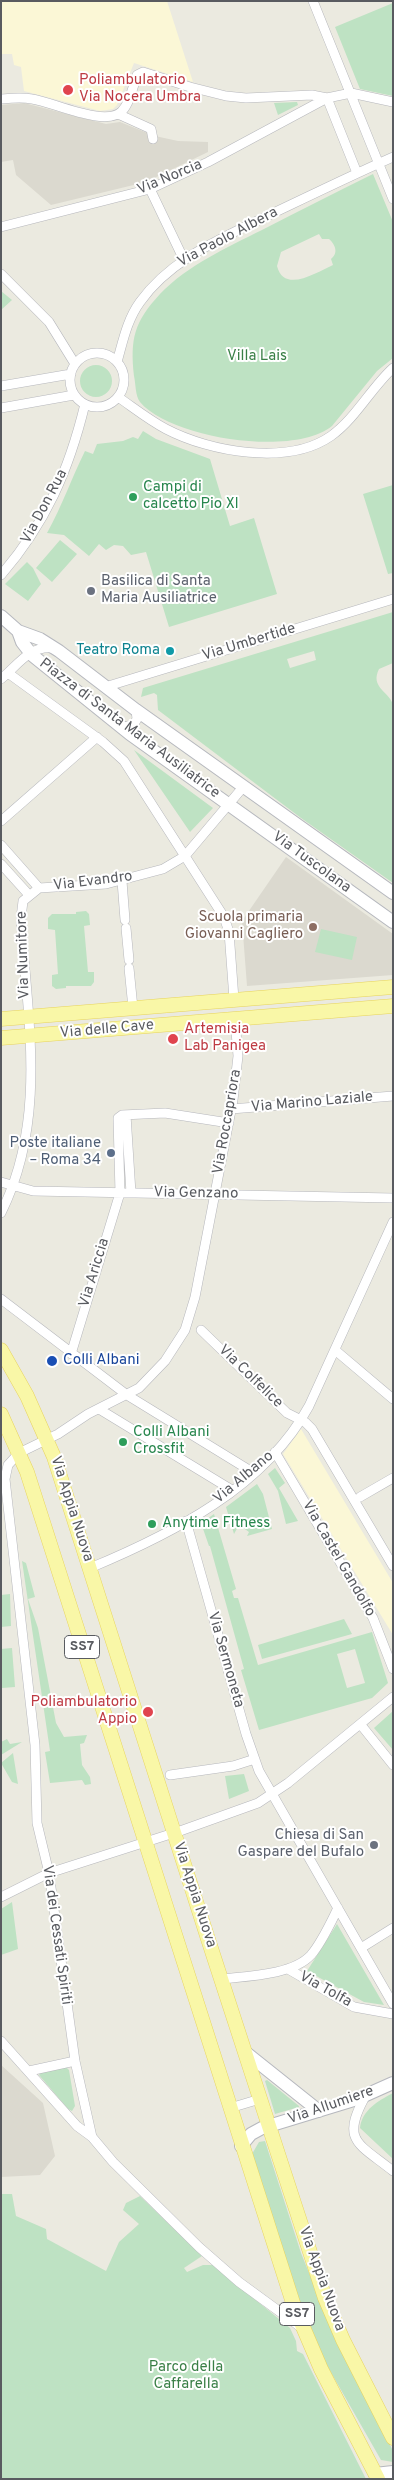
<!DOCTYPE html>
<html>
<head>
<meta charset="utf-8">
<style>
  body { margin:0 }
  #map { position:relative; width:394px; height:2480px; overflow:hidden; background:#ebeae0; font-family:Overpass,sans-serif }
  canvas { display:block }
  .frame { position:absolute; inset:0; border:2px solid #595b60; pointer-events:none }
</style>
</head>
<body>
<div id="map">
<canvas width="394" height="2480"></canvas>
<div class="frame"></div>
</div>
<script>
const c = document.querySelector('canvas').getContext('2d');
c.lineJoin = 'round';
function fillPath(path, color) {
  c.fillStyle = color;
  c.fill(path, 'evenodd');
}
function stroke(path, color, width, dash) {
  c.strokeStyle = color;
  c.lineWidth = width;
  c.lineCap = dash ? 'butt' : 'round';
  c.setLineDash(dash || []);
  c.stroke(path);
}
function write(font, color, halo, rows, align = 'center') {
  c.font = font + ' Overpass,sans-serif';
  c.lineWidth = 4;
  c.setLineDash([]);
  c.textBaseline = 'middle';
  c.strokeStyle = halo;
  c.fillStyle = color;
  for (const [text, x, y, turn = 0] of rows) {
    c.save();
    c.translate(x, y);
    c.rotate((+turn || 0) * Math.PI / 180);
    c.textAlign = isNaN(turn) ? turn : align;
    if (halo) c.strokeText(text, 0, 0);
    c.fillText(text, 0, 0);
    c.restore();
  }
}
const commercial = new Path2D(`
  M1 1H167L193 82 134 63 117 105 113 109 100 111 24 91 21 67 14 65 12 54H1Z
  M301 1429 393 1583V1635L283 1454Z`);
const education = new Path2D(`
  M24 103 106 124 120 122 155 136 178 141 208 142V152L146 182 51 205 16 175 13 160 1 162V105Z
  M286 857 393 934V975L247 986 242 921Z
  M1 2065 43 2103 55 2156 40 2175 1 2177Z`);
const green = new Path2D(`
  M393 3V96L360 89 335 27Z
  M297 102 298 105 278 115 274 103Z
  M373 174 393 222V358L377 371 332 426C295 457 171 439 140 402 135 395 136 385 134 376 130 339 134 322 160 294 188 265 226 248 262 230 299 211 336 192 373 174ZM319 234 322 239H329C335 244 339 253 331 259L333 265C317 272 284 294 277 266L281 252Z
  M1 291 12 300 1 310Z
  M80 381a16 16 0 1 1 32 0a16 16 0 1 1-32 0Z
  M143 431 156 439 210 459 230 526 254 518 277 594 169 627 146 552 131 555 123 546 114 545 106 550 99 544 89 556 64 535 47 533C62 506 72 477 85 451L93 454 97 444 123 441 133 437 138 439Z
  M393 485V573L388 574 363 494Z
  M60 540 77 554 52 582 36 568Z
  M27 562 33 568 41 584 28 601 5 584Z
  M393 612V663L379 669C370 687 388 691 393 704V883L301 818 158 710 157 695 154 693 141 697 143 688ZM314 651 316 660 290 668 287 659Z
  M134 750 213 808 190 832Z
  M86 911 89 914 90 925 84 926 88 972H94V982L91 986H66V988L56 989 52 986V975L58 974 55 930 48 929V918L52 914H76V912Z
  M321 929 357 937 352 960 315 952Z
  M275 1468 285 1483 279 1488 298 1521 286 1524 278 1491 268 1474Z
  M257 1484 263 1494 272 1529 247 1536 249 1532 239 1525 234 1534 226 1507Z
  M214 1514 236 1589 232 1591 234 1598H238L258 1665 372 1632 388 1683 372 1698 259 1730 241 1670 244 1669 210 1546H209L201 1523ZM355 1649 365 1683 347 1688 337 1654Z
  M22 1561 26 1563 35 1597 28 1599 38 1628 56 1723 64 1737 87 1735 84 1743 80 1744 82 1765 90 1777 91 1784 85 1785 82 1780 50 1783 45 1752 50 1751Z
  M10 1594 11 1626 1 1627V1595Z
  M344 1619 352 1634 262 1659 258 1645Z
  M12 1648 15 1687 2 1688 1 1696V1649Z
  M393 1711V1750L374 1728Z
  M7 1739 10 1744 22 1742 1 1755V1742Z
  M13 1753 18 1784 12 1782 1 1763Z
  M244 1774 249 1791 229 1799 225 1776Z
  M12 1902 18 1949 1 1955V1909Z
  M337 1924 384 2005 364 2002 307 1971Z
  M66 2067 69 2070 75 2106 72 2111 68 2109 39 2075 40 2073Z
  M267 2080 299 2106V2107L275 2114 265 2081Z
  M393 2093V2159L360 2128C362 2110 378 2101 393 2093Z
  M265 2141 301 2253 322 2305 393 2451V2462L381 2460 317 2348 298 2304 252 2154 259 2142Z
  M1 2194H12L16 2216 46 2229 47 2239 106 2271 119 2242 139 2224 123 2210 126 2203 140 2196 202 2256 184 2268 187 2272 203 2265H213L290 2328 296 2341 297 2351 303 2354 366 2479H1Z`);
const street = new Path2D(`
  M313 1 393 199
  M327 98 357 173
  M1 99C12 98 22 97 32 99 53 102 106 128 122 111 130 103 133 86 137 75L143 72 190 87 226 96 246 98 312 95 327 98
  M118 114 151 129 153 139
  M150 189 184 260
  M1 227 150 189 208 162 327 98 351 93 393 102
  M1 274 49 322 75 364
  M70 380a27 27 0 1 1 54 0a27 27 0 1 1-54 0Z
  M117 362C123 341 127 320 140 302 171 259 219 240 265 217 307 197 350 176 393 157
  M1 386 71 374
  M118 397C134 408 149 420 166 429 210 452 288 466 331 436 356 418 371 388 393 368
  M1 408 74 395
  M1 575C46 523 69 470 85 404
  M8 673 103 742 124 761 224 917 229 932 234 999
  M1 679C18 665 29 646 52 648
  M105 687 393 599
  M122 728 134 724 137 719 136 710
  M1 821 97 737
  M1 845 39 888
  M1 864 29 895
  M122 881 125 920
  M126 928 129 960
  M129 968 133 1008
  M235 1019 238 1056 233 1100 195 1297 185 1330 165 1361 139 1388 88 1414 58 1434 19 1453 8 1465 5 1479 35 1745 37 1823 49 1873 75 2061 92 2137 113 2162 199 2247 239 2282 302 2328
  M231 1109 393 1096
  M126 1115 131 1193
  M1 1182 33 1191 393 1198
  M1 1213C48 1119 27 1018 21 918L23 901 39 888 106 884 163 869 185 856 244 786
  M1 1299 127 1395 254 1473
  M201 1330 287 1413 305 1422 312 1429 393 1566
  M335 1350 393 1399
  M71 1354 120 1193 118 1118 122 1115 165 1113 229 1123
  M99 1409 232 1490
  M275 1452 373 1618 393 1669
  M360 1497 393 1478
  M186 1521 246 1734 259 1771 393 2004
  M90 1568C172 1534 265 1487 309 1406L393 1222
  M361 1725 393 1765
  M170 1775 233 1766 255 1759
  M1 1897 49 1873 180 1831 258 1803 288 1783 393 1697
  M361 1948 393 1928
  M288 1969 354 2007 393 2014
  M221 1979C247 1976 293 1975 311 1955 322 1942 330 1924 338 1908
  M1 2041 77 2126 92 2137
  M29 2071 75 2061
  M366 2095C340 2141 358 2143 393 2171
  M230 2108 260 2099`);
const secondary = new Path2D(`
  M1 616 18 631 40 639 59 651 136 710 393 893
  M18 631 22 642 32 655 130 734 393 922
  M245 2052 319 2111
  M241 2146 251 2134 262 2128 357 2099 393 2083
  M375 2474 393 2472`);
const primary = new Path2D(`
  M1 1019 393 987
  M1 1038 393 1006
  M1 1350 27 1396 54 1457 208 1939 325 2298 343 2340 393 2438
  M1 1414 27 1472 294 2306 321 2369 378 2479`);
const markers = [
  [68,90,6,"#e0444e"],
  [133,497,5,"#2e9e5b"],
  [91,591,5,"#6b7280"],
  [170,651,5,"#0f9aa8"],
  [313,927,5,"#8d6e63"],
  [173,1039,6,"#e0444e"],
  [111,1153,5,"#5c6f8a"],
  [52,1361,6,"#1a4fb4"],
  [123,1442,5,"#2e9e5b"],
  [152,1524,5,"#2e9e5b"],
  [148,1712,6,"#e0444e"],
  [374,1845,5,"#6b7280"]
];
const shields = [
  [82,1647,35],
  [297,2314,35]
];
const shieldNames = [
  ["SS7",82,1647],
  ["SS7",297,2314]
];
const healthNames = [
  ["Poliambulatorio",79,81],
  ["Via Nocera Umbra",79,98],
  ["Artemisia",184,1030],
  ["Lab Panigea",184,1047],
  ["Poliambulatorio",137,1703,"right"],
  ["Appio",137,1720,"right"]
];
const streetNames = [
  ["Via Norcia",170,178,-23],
  ["Via Paolo Albera",228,238,-28],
  ["Via Don Rua",45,507,-62],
  ["Via Umbertide",249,643,-17],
  ["Piazza di Santa Maria Ausiliatrice",129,729,37],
  ["Via Tuscolana",311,863,36],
  ["Via Evandro",93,882,-7],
  ["Via Numitore",24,955,-92],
  ["Via delle Cave",107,1030,-5],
  ["Via Marino Laziale",312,1103,-5],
  ["Via Roccapriora",228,1122,-80],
  ["Via Genzano",196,1194,1],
  ["Via Ariccia",95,1273,-73],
  ["Via Colfelice",250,1377,44],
  ["Via Albano",244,1478,-40],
  ["Via Appia Nuova",71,1509,72],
  ["Via Castel Gandolfo",338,1559,60],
  ["Via Sermoneta",225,1660,74],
  ["Via Appia Nuova",194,1895,72],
  ["Via dei Cessati Spiriti",56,1935,82],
  ["Via Tolfa",325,1990,29],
  ["Via Allumiere",331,2106,-19],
  ["Via Appia Nuova",321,2279,70]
];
const parkNames = [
  ["Villa Lais",257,357],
  ["Parco della",186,2368],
  ["Caffarella",186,2385]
];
const leisureNames = [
  ["Campi di",143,488],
  ["calcetto Pio XI",143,505],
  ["Colli Albani",133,1433],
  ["Crossfit",133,1450],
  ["Anytime Fitness",162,1524]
];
const worshipNames = [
  ["Basilica di Santa",101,582],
  ["Maria Ausiliatrice",101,599],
  ["Chiesa di San",364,1836,"right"],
  ["Gaspare del Bufalo",364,1853,"right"]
];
const cultureNames = [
  ["Teatro Roma",160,651]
];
const educationNames = [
  ["Scuola primaria",303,918],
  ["Giovanni Cagliero",303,935]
];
const serviceNames = [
  ["Poste italiane",101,1144],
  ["– Roma 34",101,1161]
];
const transitNames = [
  ["Colli Albani",63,1361]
];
fillPath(commercial, '#fbf7d6');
fillPath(education, '#dbd9cf');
fillPath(green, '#bee2c3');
stroke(street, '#b6b7bc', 10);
stroke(secondary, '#b6b8be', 14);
stroke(primary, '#e7d35d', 15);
stroke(street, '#fff', 9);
stroke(secondary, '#fff', 12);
stroke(primary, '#f9f7a7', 14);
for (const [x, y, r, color] of markers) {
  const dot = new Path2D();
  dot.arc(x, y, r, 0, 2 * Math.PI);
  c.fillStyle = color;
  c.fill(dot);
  stroke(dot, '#fff', 2);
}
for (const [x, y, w] of shields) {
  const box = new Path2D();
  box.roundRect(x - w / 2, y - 11.5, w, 23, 4);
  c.fillStyle = '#fff';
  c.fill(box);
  stroke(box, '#595b60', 1);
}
write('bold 14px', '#595b60', null, shieldNames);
write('15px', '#be3a42', '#fff', healthNames, 'left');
write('15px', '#595b60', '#fff', streetNames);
write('15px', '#397f46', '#fff', parkNames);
write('15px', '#27864d', '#fff', leisureNames, 'left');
write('15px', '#5b616d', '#fff', worshipNames, 'left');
write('15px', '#0d838f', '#fff', cultureNames, 'right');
write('15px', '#785e54', '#fff', educationNames, 'right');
write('15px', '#4e5e75', '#fff', serviceNames, 'right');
write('15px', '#164399', '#fff', transitNames, 'left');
</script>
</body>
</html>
